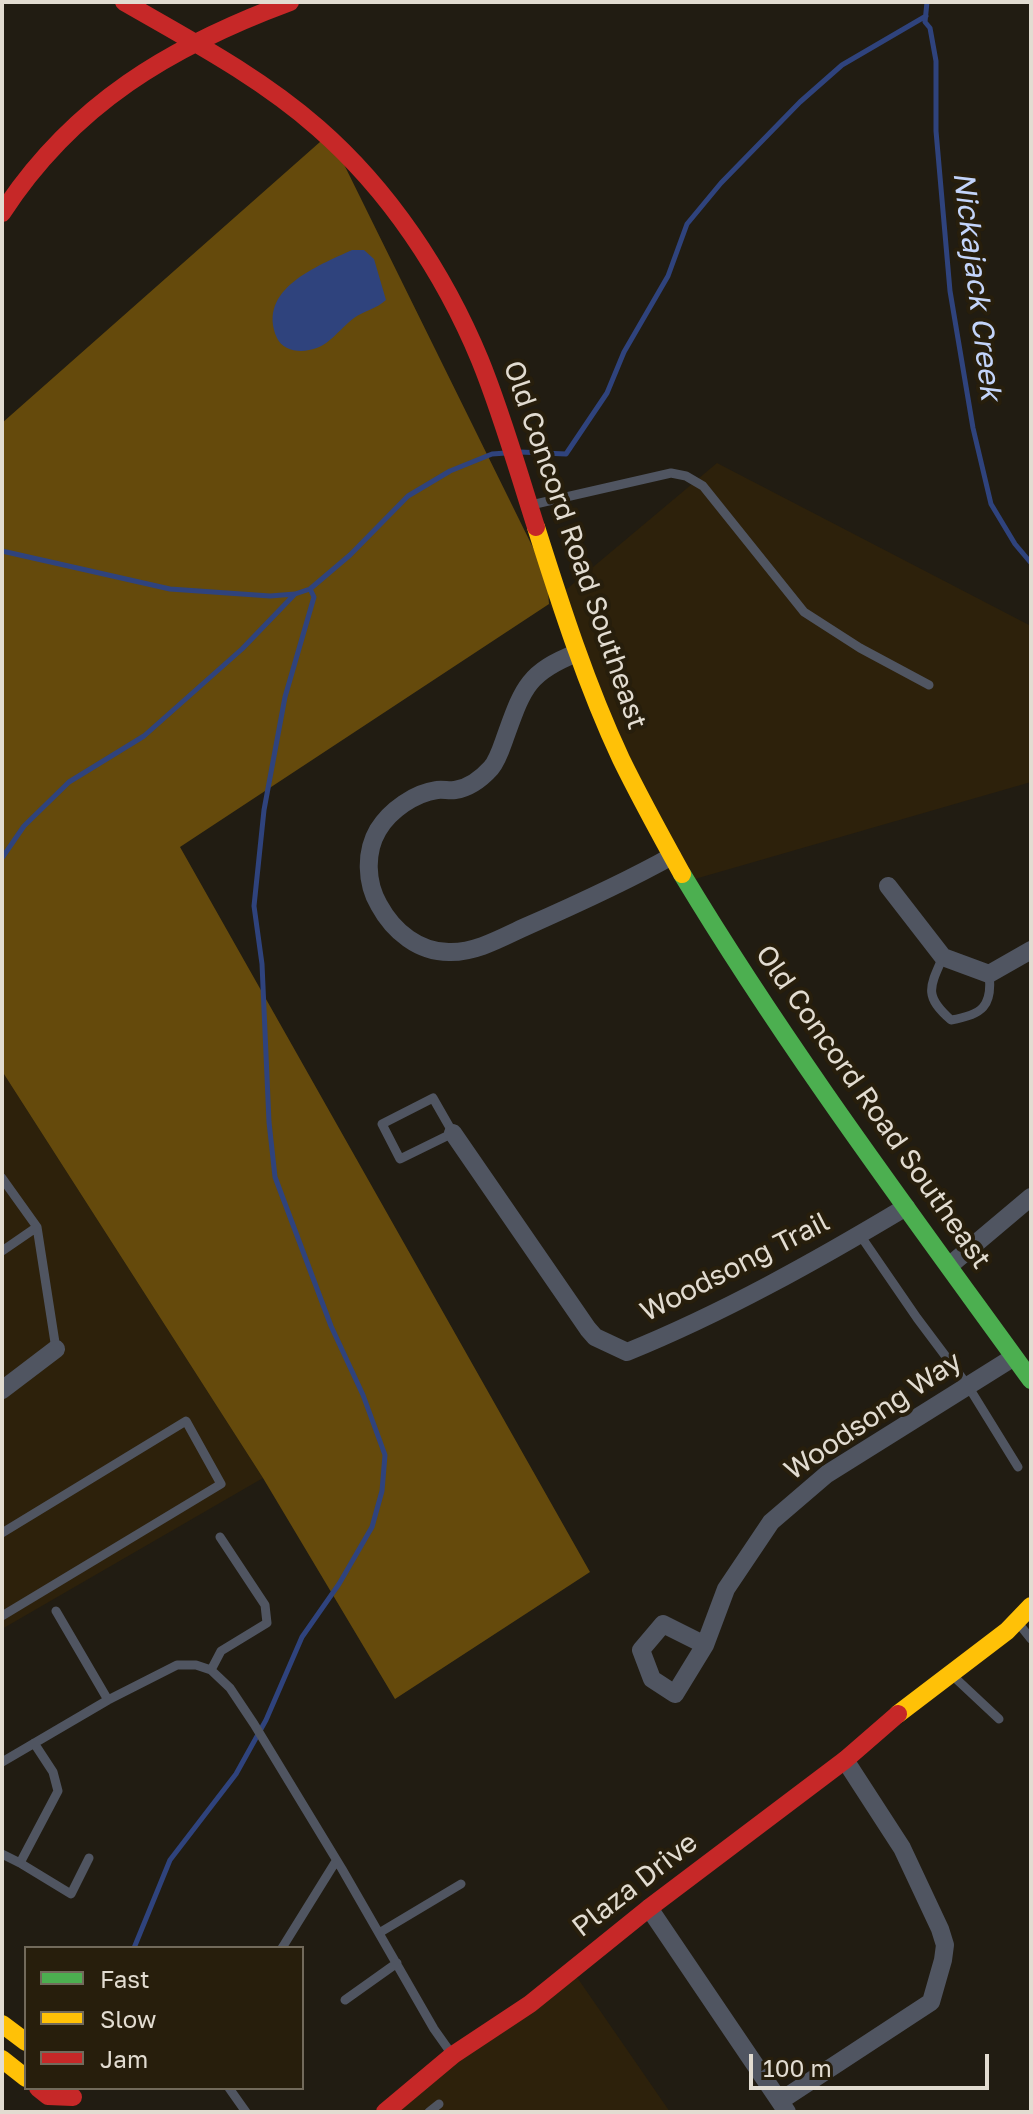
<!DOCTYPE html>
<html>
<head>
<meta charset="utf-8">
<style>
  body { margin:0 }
  #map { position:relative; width:1033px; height:2114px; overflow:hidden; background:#211c12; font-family:"Golos Text",sans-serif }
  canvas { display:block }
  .frame { position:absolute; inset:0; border:4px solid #e2dcd1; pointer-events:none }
  .legend { position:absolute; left:24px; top:1946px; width:280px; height:144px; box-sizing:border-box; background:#271e0c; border:2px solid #726a5b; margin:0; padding:10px 14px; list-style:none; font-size:24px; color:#e2dcd1 }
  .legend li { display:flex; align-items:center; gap:16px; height:40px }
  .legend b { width:40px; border:2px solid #726a5b }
  .scale { position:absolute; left:749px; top:2054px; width:240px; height:36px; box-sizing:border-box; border:4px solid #e2dcd1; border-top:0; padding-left:10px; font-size:24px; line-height:28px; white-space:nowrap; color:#e2dcd1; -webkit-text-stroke:6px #271e0c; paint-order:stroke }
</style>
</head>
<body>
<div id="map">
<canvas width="1033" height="2114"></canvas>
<div class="frame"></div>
<ul class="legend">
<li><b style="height:10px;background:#4caf50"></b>Fast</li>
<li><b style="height:10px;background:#ffc107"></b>Slow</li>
<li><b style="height:10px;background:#c62828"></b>Jam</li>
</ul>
<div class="scale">100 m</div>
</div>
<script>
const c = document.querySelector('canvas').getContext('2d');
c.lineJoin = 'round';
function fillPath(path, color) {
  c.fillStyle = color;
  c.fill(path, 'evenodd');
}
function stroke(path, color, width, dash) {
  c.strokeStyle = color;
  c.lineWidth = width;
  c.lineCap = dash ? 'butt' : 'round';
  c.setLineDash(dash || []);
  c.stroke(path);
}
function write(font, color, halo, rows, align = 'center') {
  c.font = font + ' "Golos Text",sans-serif';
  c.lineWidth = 8;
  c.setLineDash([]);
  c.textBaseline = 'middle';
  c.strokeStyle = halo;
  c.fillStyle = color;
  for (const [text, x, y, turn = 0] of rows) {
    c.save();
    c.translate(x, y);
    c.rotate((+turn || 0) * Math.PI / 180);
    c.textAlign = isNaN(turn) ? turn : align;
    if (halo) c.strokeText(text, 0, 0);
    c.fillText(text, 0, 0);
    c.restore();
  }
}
const built = new Path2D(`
  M717 463 1031 626V782L688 881 549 604Z
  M2 1071 263 1478 2 1629Z
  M572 1970 670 2112H378Z`);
const forest = new Path2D(`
  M329 134 547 576 549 604 180 847 590 1572 395 1699 263 1478 2 1071V423Z`);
const water = new Path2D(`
  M352 250H364L374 259 386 300C376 309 364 311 354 318 338 330 329 347 309 350 297 353 282 349 277 338 256 289 318 266 352 250Z`);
const stream = new Path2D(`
  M927 2 925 22 930 28 936 61V131L950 291 973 428 991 504 1015 544 1031 563
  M520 452 566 454 607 393 624 352 668 276 687 224 721 183 800 102 842 65 926 16
  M2 551 170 589 270 596 295 594 310 589 350 555 408 496 450 471 492 454 506 453
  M2 858 24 826 69 782 144 736 242 649 294 595
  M134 1948 170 1860 236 1774 266 1720 302 1637 339 1584 372 1527 382 1491 385 1455 363 1395 331 1326 275 1177 269 1122 262 964 254 906 264 810 285 697 314 597 310 589`);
const lane = new Path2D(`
  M531 505 671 473 686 476 703 486 804 612 860 648 929 685
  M943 957C929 988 924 996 951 1020 982 1015 993 1006 989 974
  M433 1098 453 1133 400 1159 382 1124Z
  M2 1178 37 1227 56 1349
  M860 1235 917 1318 968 1386 1018 1467
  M2 1251 37 1227
  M2 1533 186 1421 221 1484 2 1616
  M56 1611 108 1700
  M1019 1624 1031 1639
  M211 1670 221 1651 267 1623 265 1605 220 1537
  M952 1675 999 1719
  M34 1743 53 1772 58 1791 20 1863 71 1894 89 1858
  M2 1762 108 1700 177 1665H196L211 1670 230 1688 254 1724 342 1869 434 2029 451 2053
  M2 1854 20 1863
  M379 1933 461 1884
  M282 1948 336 1861
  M345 2000 397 1963
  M229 2088 246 2112
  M429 2112 439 2104`);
const street = new Path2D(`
  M577 653C528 672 523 688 506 735 502 746 498 760 491 768 482 778 469 788 455 790 449 791 443 789 437 790 415 793 390 810 378 830 365 852 366 883 379 905 393 931 419 953 451 952 477 952 501 938 525 927 575 905 624 883 672 856
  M888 886 943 957 989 974 1031 950
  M453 1133 588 1329 595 1337 627 1352C723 1313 816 1261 906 1207
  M949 1266 1031 1197
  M2 1390 56 1349
  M705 1645 663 1624 641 1650 652 1679 675 1694 705 1645 726 1589 771 1522 827 1474 1014 1357
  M649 1908 787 2112
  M780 2101 931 2002 943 1960 945 1945 940 1929 902 1848 845 1760`);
const fast = new Path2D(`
  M682 874C788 1050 911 1214 1031 1380`);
const slow = new Path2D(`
  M536 527C561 606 586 684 621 759 640 798 661 836 682 874
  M898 1714 1007 1631 1031 1606
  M2 2024 26 2042
  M2 2059 26 2078`);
const jam = new Path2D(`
  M124 2C190 40 260 77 318 128 389 190 444 273 480 360 502 414 518 471 536 527
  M2 213C73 104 171 46 290 2
  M38 2088 48 2096 73 2097
  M385 2112 453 2055 530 2004 649 1908 845 1760 898 1714`);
const streetNames = [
  ["Old Concord Road Southeast",575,545,71],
  ["Old Concord Road Southeast",873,1107,55],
  ["Woodsong Trail",735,1267,-27],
  ["Woodsong Way",873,1416,-34],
  ["Plaza Drive",635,1885,-38]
];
const waterNames = [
  ["Nickajack Creek",977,286,83]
];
fillPath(built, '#2d210b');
fillPath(forest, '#654a0c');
fillPath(water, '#2f437d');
stroke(stream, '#2f437d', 5);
stroke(lane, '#505561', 9);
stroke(street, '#505561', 18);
stroke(fast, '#4caf50', 18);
stroke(slow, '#ffc107', 18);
stroke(jam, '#c62828', 18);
write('28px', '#e2dcd1', '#271e0c', streetNames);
write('italic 30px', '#c3d4fa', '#271e0c', waterNames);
</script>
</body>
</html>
